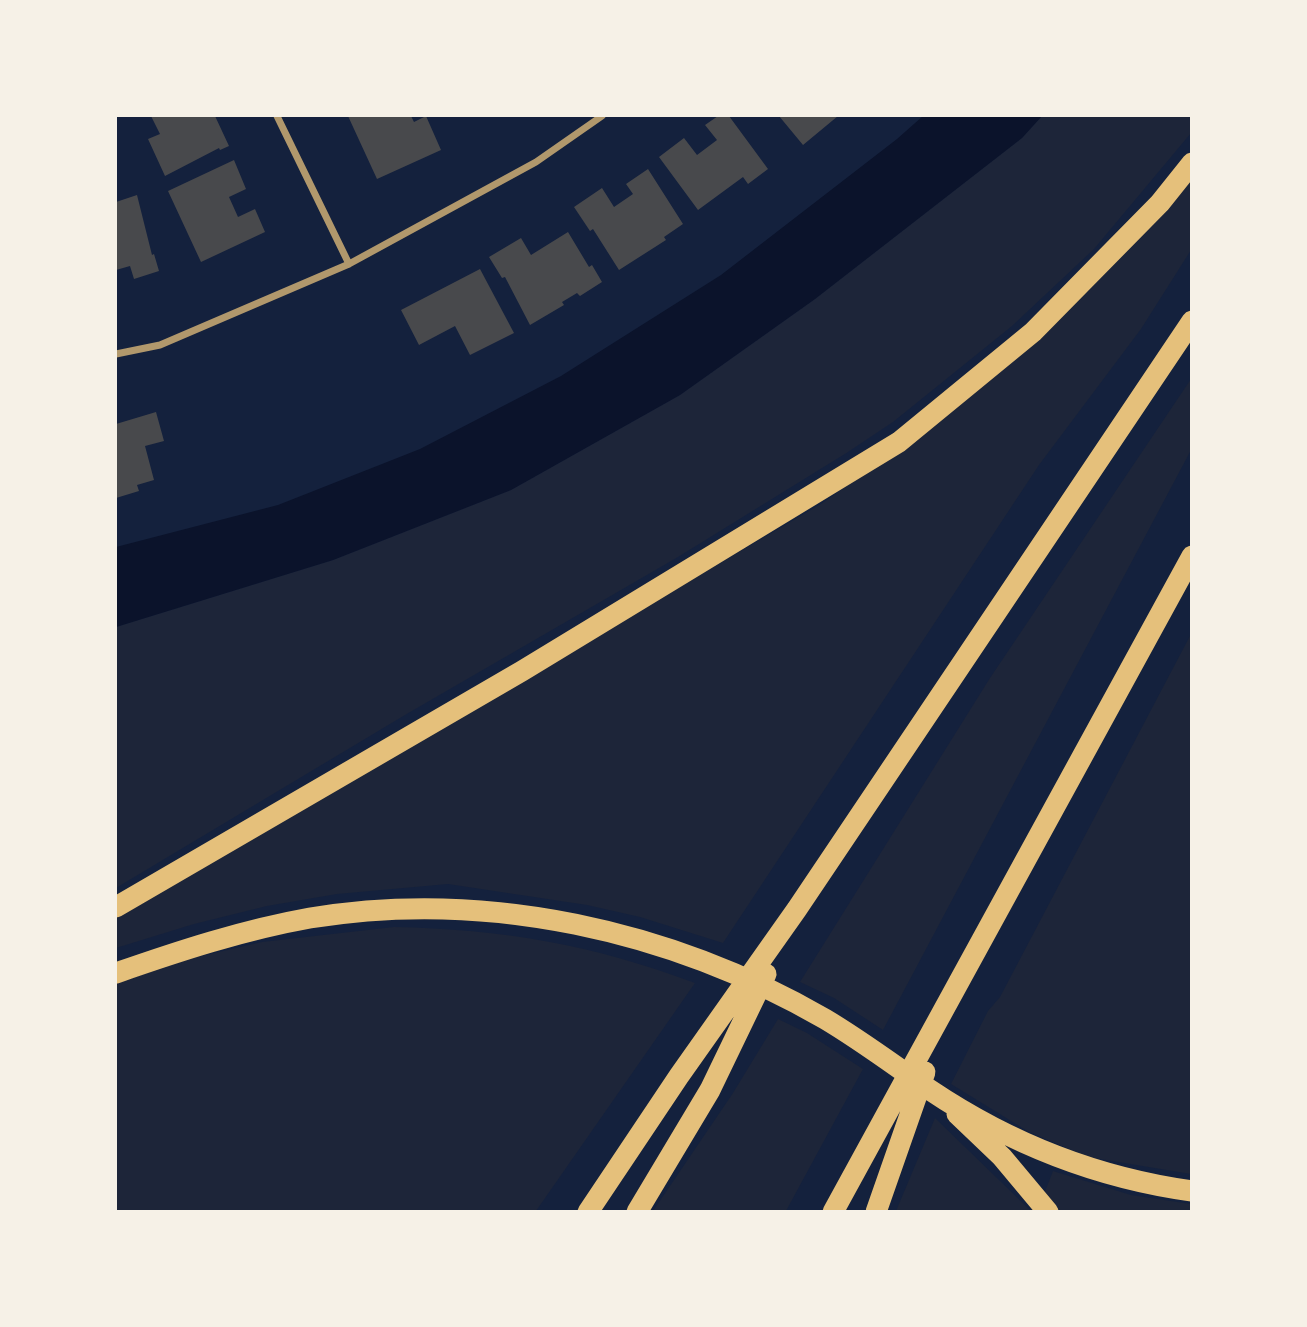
<!DOCTYPE html>
<html>
<head>
<meta charset="utf-8">
<style>
  body { margin:0 }
  #map { position:relative; width:1307px; height:1327px; overflow:hidden; background:#14213d; font-family:Lato,sans-serif }
  canvas { display:block }
  .frame { position:absolute; inset:0; border:117px solid #f6f1e7; pointer-events:none }
</style>
</head>
<body>
<div id="map">
<canvas width="1307" height="1327"></canvas>
<div class="frame"></div>
</div>
<script>
const c = document.querySelector('canvas').getContext('2d');
c.lineJoin = 'round';
function fillPath(path, color) {
  c.fillStyle = color;
  c.fill(path, 'evenodd');
}
function stroke(path, color, width, dash) {
  c.strokeStyle = color;
  c.lineWidth = width;
  c.lineCap = dash ? 'butt' : 'round';
  c.setLineDash(dash || []);
  c.stroke(path);
}
const green = new Path2D(`
  M1042 116H1191V133L1094 249 1012 326 893 422 848 452 678 557 405 715 116 888V627L333 560 511 490 680 395 815 299 1022 138Z
  M1191 176V250L1141 329 1039 465 723 943 640 917 587 905 448 884 337 894 267 906 194 924 116 948V917L821 504 919 435Z
  M1191 379V450L883 1030 834 998 800 982 990 678Z
  M1191 634V1174L1088 1157 1029 1132 951 1084 988 1011 1000 997Z
  M394 927C502 929 594 945 695 983L536 1211 116 1212V983L197 957 262 942Z
  M778 1019 807 1033 863 1069 786 1211H653L733 1093Z
  M935 1118 1031 1211H896Z
  M1053 1171 1131 1195 1191 1204V1211H1061L1044 1194Z`);
const water = new Path2D(`
  M923 116H1042L1022 138 815 299 680 395 511 490 333 560 116 627V547L278 505 420 449 561 376 721 275 897 139Z`);
const building = new Path2D(`
  M151 116H215L229 146 220 150 219 148 165 176 148 139 160 134Z
  M348 116H411L414 122 426 116 441 150 377 179Z
  M718 116H729L768 169 748 184 743 177 698 210 659 157 684 138 697 155 717 140 705 125Z
  M779 116H838L803 145Z
  M234 160 246 189 229 197 238 217 255 209 265 232 201 262 168 191Z
  M648 169 683 224 664 237 666 240 619 270 593 229 590 231 574 207 602 188 614 207 633 194 626 184Z
  M137 195 152 255 154 254 159 271 134 279 130 266 116 270V202Z
  M568 232 589 267 592 265 602 282 580 296 577 293 562 302 564 305 530 325 505 277 502 278 489 257 521 238 531 255Z
  M480 269 514 333 470 355 455 326 419 345 401 310Z
  M156 412 164 441 145 446 154 480 137 485 139 491 116 498V424Z`);
const minor = new Path2D(`
  M277 116 349 264
  M116 354 160 345 349 264 536 162 602 116`);
const motorway = new Path2D(`
  M116 907 522 671 899 442 1033 332 1160 203 1192 163
  M116 973C179 951 243 930 310 918 486 889 671 930 825 1019 862 1041 895 1066 930 1090 1009 1143 1098 1178 1192 1191
  M957 1114 1002 1157 1048 1212
  M588 1212 679 1076 797 909 1192 321
  M637 1212 710 1090 766 974
  M833 1212 1192 556
  M876 1212 925 1072`);
fillPath(green, '#1d2539');
fillPath(water, '#0b132b');
fillPath(building, '#48494c');
stroke(minor, '#b1986c', 7);
stroke(motorway, '#e5c07b', 21);
</script>
</body>
</html>
